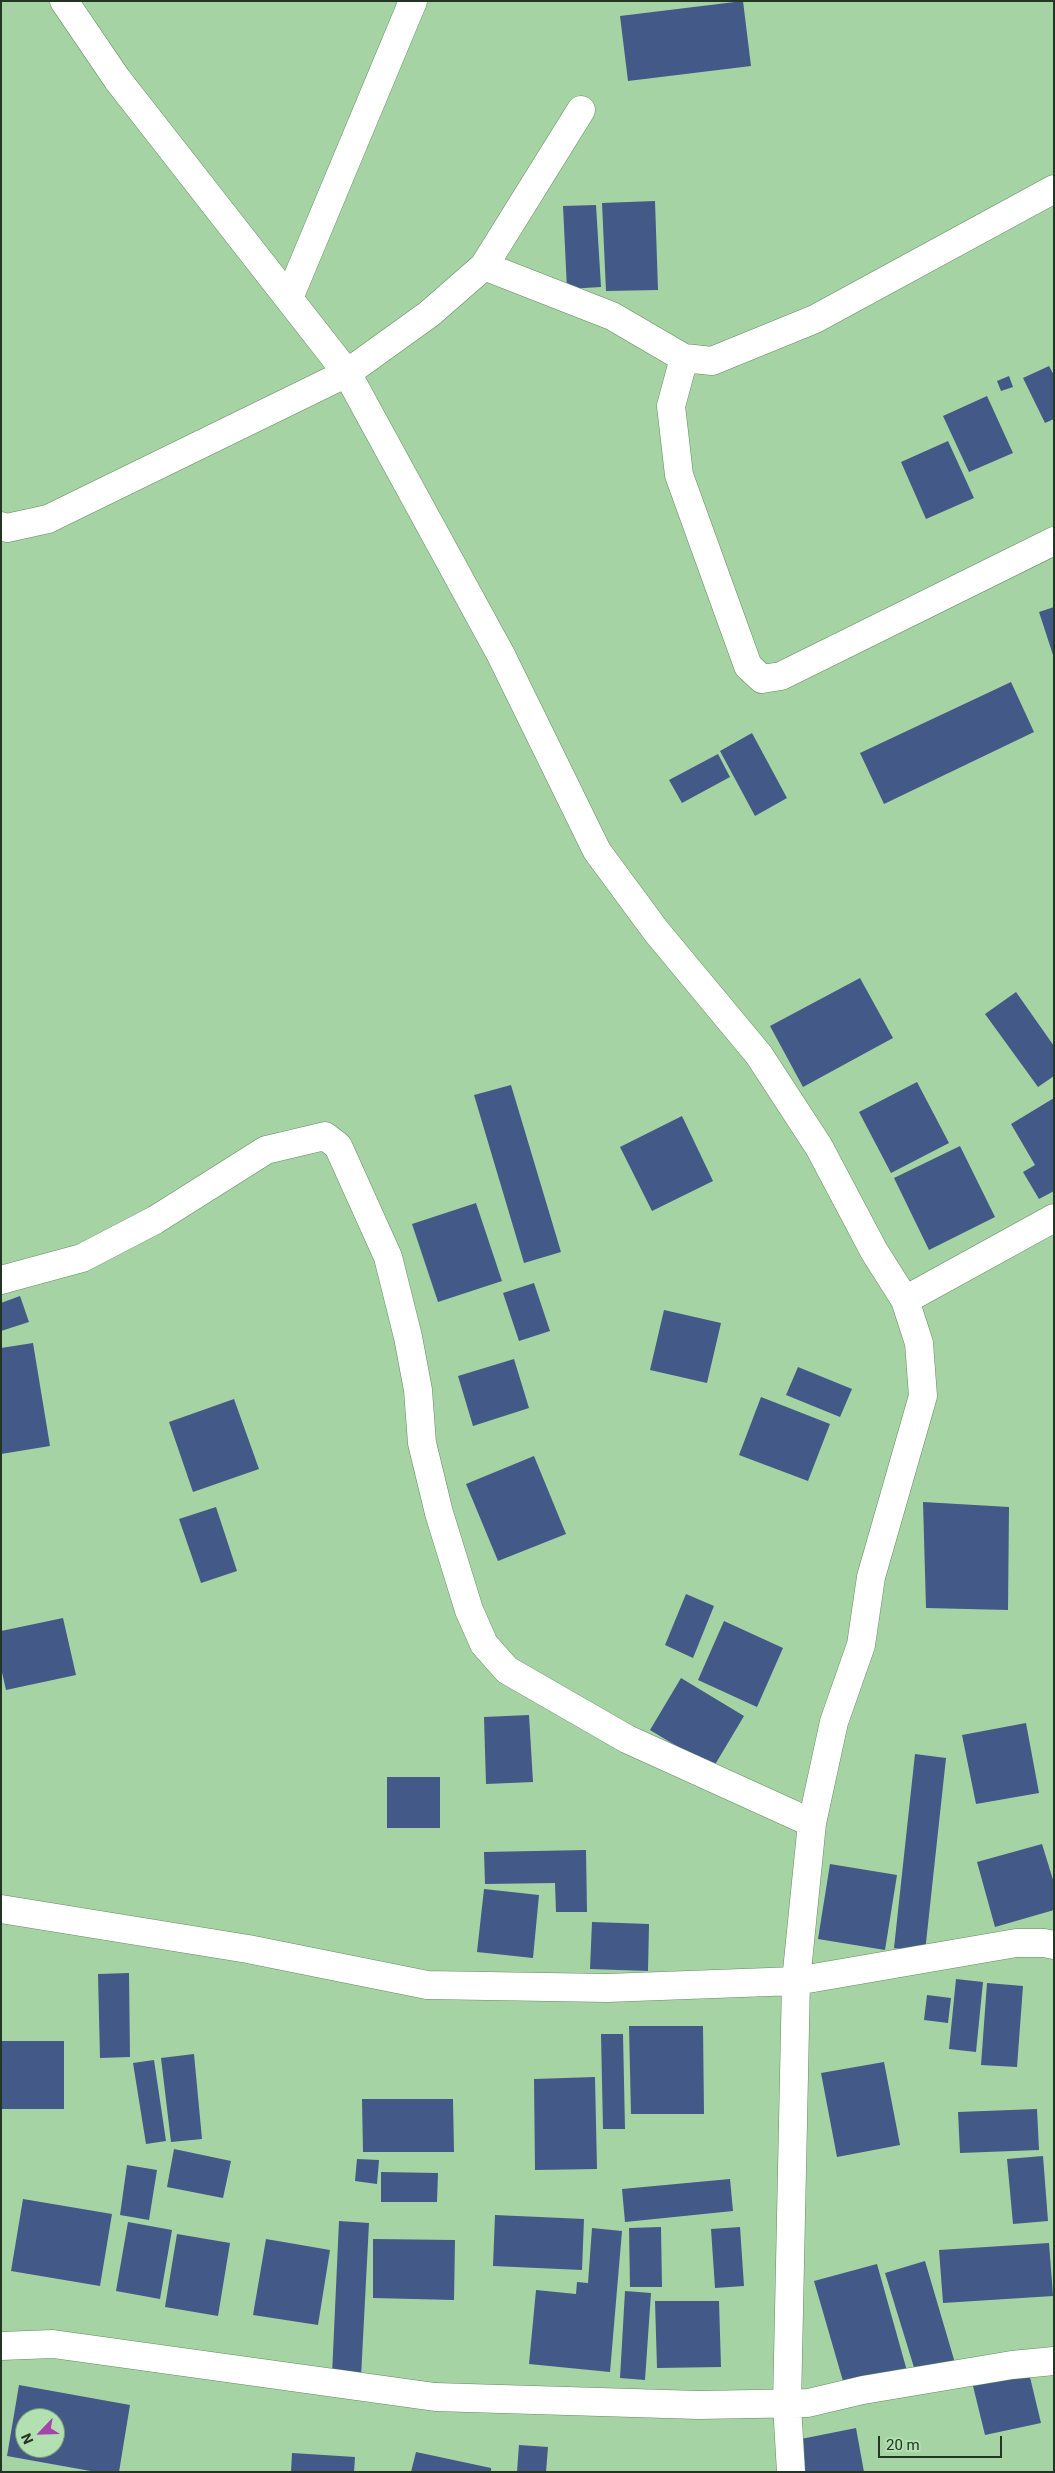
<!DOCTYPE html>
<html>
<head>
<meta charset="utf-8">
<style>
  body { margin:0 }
  #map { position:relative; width:1055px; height:2473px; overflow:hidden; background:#a6d3a4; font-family:Roboto,sans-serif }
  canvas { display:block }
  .frame { position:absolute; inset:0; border:2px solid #233523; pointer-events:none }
  .north { position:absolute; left:15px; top:2408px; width:50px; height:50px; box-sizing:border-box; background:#b3e0b0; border:1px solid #799c78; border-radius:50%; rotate:246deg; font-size:14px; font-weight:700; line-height:20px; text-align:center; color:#233523 }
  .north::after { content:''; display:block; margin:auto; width:18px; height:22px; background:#a445ae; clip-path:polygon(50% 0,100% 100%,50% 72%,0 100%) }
  .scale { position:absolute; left:878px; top:2436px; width:124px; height:22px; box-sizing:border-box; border:2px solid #233523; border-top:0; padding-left:6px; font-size:15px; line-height:18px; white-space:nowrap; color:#233523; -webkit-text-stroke:4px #b3e0b0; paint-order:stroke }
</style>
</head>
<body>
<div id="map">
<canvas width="1055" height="2473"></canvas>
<div class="frame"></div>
<div class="north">N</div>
<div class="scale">20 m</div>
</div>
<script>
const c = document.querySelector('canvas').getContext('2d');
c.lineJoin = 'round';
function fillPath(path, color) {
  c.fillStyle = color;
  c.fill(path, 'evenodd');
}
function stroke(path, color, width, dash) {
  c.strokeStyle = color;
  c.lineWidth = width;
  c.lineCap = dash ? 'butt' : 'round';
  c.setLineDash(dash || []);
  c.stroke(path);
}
const building = new Path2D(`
  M743 1 751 66 628 81 620 16Z
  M655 201 658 290 606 291 602 203Z
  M596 205 601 287 567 289 563 206Z
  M1049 366 1054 375V419L1045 423 1023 378Z
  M1009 376 1013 387 1001 391 997 381Z
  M987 396 1013 453 969 472 943 416Z
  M948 441 974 498 926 519 901 462Z
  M1054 607V655H1053L1039 612Z
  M1011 682 1034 732 884 804 860 753Z
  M752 733 787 798 755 816 720 751Z
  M718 754 730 777 682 803 669 780Z
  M860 978 893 1038 803 1087 770 1026Z
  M1016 992 1054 1046V1076L1038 1087 985 1014Z
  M917 1082 949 1143 891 1173 859 1112Z
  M511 1085 561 1252 524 1263 474 1095Z
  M1054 1098V1191L1039 1199 1023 1172 1035 1165 1011 1124Z
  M682 1116 713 1181 652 1211 620 1147Z
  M960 1146 995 1217 929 1250 894 1178Z
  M476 1203 502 1281 438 1302 412 1224Z
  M534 1283 550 1331 519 1341 503 1293Z
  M20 1296 29 1322 1 1331V1303Z
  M664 1310 721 1323 707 1383 650 1370Z
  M33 1343 50 1446 1 1454V1348Z
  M514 1359 529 1408 473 1426 458 1376Z
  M798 1367 852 1389 840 1417 786 1395Z
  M761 1397 830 1424 808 1481 739 1455Z
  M234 1399 259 1469 193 1492 169 1422Z
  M534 1456 566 1534 498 1561 466 1484Z
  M923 1502 1009 1507 1008 1610 926 1608Z
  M216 1507 237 1571 201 1583 179 1519Z
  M686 1594 714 1606 693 1658 665 1645Z
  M63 1618 76 1675 6 1690 1 1668V1631Z
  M724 1621 783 1648 757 1707 698 1680Z
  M681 1678 744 1716 713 1768 650 1730Z
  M529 1715 533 1782 486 1784 484 1717Z
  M1026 1723 1039 1793 976 1804 962 1735Z
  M915 1754 946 1758 925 1952 894 1948Z
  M387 1777H440V1828H387Z
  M1042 1844 1054 1883V1910L995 1927 977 1862Z
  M586 1850 587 1912H556L555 1883 485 1884 484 1852Z
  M830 1864 897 1875 885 1950 818 1939Z
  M484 1889 539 1895 533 1958 477 1952Z
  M592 1922 649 1924 648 1971 590 1969Z
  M129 1973 130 2057 100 2058 98 1974Z
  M956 1979 983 1982 976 2052 949 2049Z
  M987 1983 1023 1986 1017 2067 981 2065Z
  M927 1995 951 1998 948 2023 924 2020Z
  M629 2026H703L704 2114H631Z
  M601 2034H623L625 2129H603Z
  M1 2041H64V2109H1Z
  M194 2054 202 2139 171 2142 161 2058Z
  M154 2060 166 2141 146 2144 133 2063Z
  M884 2062 900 2145 837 2157 821 2073Z
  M595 2077 597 2169 535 2170 534 2079Z
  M362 2099H453L454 2152H363Z
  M1037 2109 1039 2150 960 2153 958 2112Z
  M174 2149 231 2161 223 2198 167 2187Z
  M1043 2156 1048 2221 1013 2224 1007 2159Z
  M357 2159 379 2160 377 2184 355 2181Z
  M127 2165 157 2170 149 2220 120 2215Z
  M381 2172 438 2173 437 2202H381Z
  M730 2179 733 2211 625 2222 622 2189Z
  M23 2199 112 2214 100 2286 11 2271Z
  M495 2215 584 2219 582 2270 493 2266Z
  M339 2221 369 2223 361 2377 332 2375Z
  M128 2222 172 2230 160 2299 116 2291Z
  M661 2227 662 2287H630L629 2228Z
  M740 2227 744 2286 715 2288 711 2229Z
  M592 2228 622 2231 610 2372 529 2364 536 2290 576 2294 577 2282 588 2283Z
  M177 2234 230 2243 218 2316 165 2307Z
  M266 2239 330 2250 318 2325 253 2315Z
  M373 2239 455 2240 454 2300 373 2298Z
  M1049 2243 1053 2296 943 2303 939 2250Z
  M925 2261 955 2363 916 2374 885 2273Z
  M877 2264 907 2371 845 2388 814 2281Z
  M625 2291 651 2293 645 2380 620 2378Z
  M655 2301H719L721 2367 657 2368Z
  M1029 2373 1041 2423 985 2435 973 2386Z
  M19 2385 130 2405 119 2472H96L7 2456ZM25 2418H55V2448H25Z
  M856 2428 864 2472H803L796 2440Z
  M519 2445 548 2447 546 2472H517Z
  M416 2452 491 2468V2472H411Z
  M292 2453 355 2457 354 2472H291Z`);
const street = new Path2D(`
  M581 110 484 266 429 314 347 373 501 655 597 851 656 931 759 1055 819 1147 874 1251 905 1300 919 1343 923 1396 871 1577 861 1645 834 1722 812 1823 796 1981 787 2405 791 2472
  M484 266 612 316 684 358 712 361 815 319 1054 189
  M289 298 413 1
  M684 358 671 406 679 475 748 666 762 679 781 676 1054 541
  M1 526 7 528 48 519 347 373 117 79 64 1
  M1 1280 82 1258 155 1220 266 1150 325 1136 338 1146 388 1257 408 1337 418 1390 422 1443 439 1513 469 1610 484 1644 507 1670 627 1739 812 1823
  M905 1300 1054 1218
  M1 1909 248 1949 427 1985 607 1988 796 1981 1016 1943H1044L1054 1945
  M1 2346 53 2344 435 2397 699 2405 808 2403 863 2390 1012 2365 1054 2361`);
fillPath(building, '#435987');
stroke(street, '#628c60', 29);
stroke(street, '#fff', 28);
</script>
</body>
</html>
